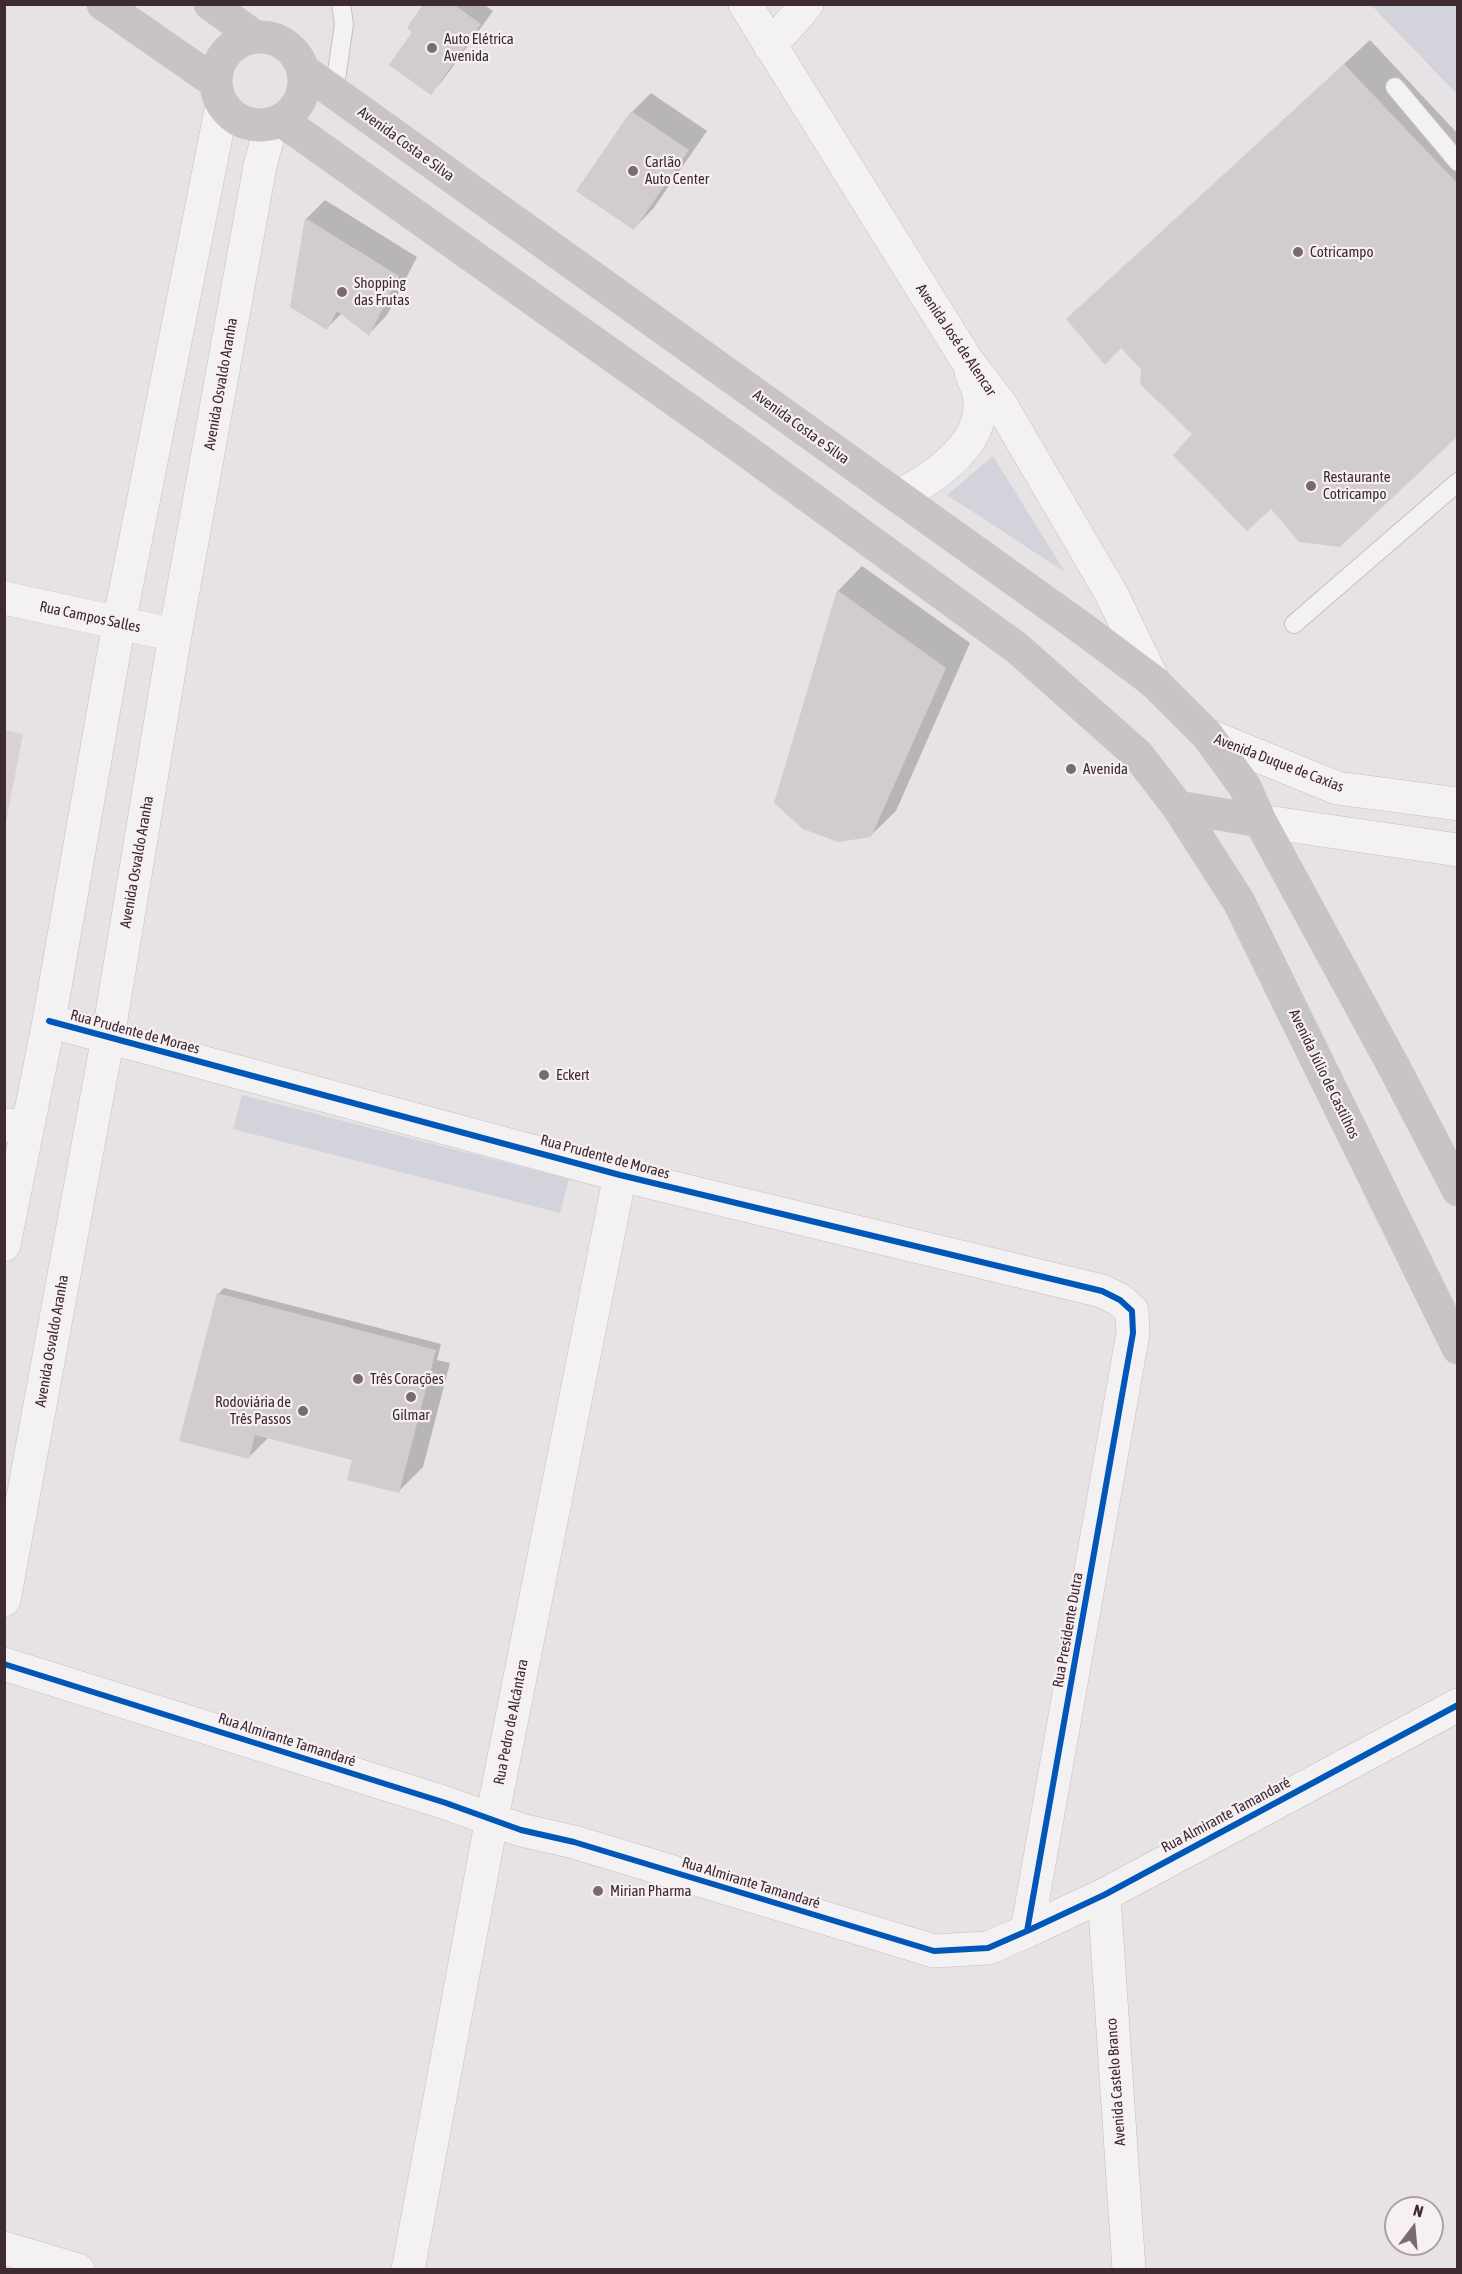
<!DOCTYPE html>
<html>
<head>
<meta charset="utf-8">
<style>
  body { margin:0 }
  #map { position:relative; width:1462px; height:2274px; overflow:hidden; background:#e7e3e5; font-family:"Asap Condensed",sans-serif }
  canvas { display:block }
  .frame { position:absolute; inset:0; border:6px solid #3f2a34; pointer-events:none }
  .north { position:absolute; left:1384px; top:2196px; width:60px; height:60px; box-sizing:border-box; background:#f6f0f3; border:2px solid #ada1a7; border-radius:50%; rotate:16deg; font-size:16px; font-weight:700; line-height:24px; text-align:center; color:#3f2a34 }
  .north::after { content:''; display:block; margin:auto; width:21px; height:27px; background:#7a6b72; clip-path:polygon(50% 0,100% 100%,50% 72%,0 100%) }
</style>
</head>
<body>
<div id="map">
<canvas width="1462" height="2274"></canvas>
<div class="frame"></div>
<div class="north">N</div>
</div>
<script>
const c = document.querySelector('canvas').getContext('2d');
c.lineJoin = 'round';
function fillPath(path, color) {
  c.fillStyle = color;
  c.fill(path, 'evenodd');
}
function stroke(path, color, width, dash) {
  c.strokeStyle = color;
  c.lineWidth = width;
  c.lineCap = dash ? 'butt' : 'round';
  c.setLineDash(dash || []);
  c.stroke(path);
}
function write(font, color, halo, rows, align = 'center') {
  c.font = font + ' "Asap Condensed",sans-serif';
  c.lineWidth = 4.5;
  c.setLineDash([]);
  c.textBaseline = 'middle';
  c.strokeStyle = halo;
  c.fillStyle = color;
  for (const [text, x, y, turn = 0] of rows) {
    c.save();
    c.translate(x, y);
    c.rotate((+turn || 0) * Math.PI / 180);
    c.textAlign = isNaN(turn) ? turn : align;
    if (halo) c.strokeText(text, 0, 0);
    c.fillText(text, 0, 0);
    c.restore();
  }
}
const built = new Path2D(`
  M5 730 23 734 5 828 4 730Z`);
const green = new Path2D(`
  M1372 5H1457V94L1373 7Z
  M993 456 1065 572 947 495Z
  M242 1095 569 1179 560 1213 233 1129Z`);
const shadow = new Path2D(`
  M425 4H483L493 11 443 80 431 93 414 32Z
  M1370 40 1458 134V434L1271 506 1194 434 1142 368 1122 346 1068 319Z
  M651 93 707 131 653 209 634 228 579 191 632 112Z
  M325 200 417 257 387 315 369 334 342 313 326 329 306 219Z
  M862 566 970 643 896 811 870 836 838 591Z
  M224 1288 441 1344 437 1360 450 1363 423 1467 398 1492 354 1459 269 1437 249 1457 218 1294Z`);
const building = new Path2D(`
  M423 4H453L481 24 431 95 389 65 412 32 407 28Z
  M1344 64 1458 184V436L1340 547 1299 542 1271 509 1247 531 1173 455 1192 434 1140 384 1141 369 1121 348 1105 365 1066 319Z
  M631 111 689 150 634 230 576 191Z
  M305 218 399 276 369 336 337 311 327 330 290 307Z
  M837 590 946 668 871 837 838 842 803 829 774 803Z
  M217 1293 436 1350 399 1493 347 1480 352 1460 255 1435 249 1459 179 1441Z`);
const service = new Path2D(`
  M1395 87 1458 162
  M334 93 344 24 341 4
  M1294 624 1458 482`);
const minor = new Path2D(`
  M770 46 807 4
  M4 598 175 635
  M49 1021 620 1175 1102 1291 1120 1300 1132 1311 1133 1333 1027 1931
  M4 1125 27 1126
  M1104 1895 1129 2270
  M4 2248 78 2270
  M408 2270 492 1818 620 1175`);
const tertiary = new Path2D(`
  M745 4 966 359 1001 405 1111 593 1154 682
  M898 496C935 478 988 442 979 394 977 386 973 379 971 372
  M1207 735 1337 788 1458 804
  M1260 821 1458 850
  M4 1245 49 1021 119 623 222 105
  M4 1600 108 1037 175 635 260 166 271 125
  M4 1664 446 1803 521 1830 574 1842 934 1951 988 1948 1027 1931 1104 1895 1458 1705`);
const secondary = new Path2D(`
  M103 4 215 82
  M210 4 254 36
  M216 81a44 44 0 1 1 88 0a44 44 0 1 1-88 0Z
  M303 70 1086 631 1154 682 1207 735 1245 787 1260 821 1394 1067 1458 1190
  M281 120 738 445 1017 648 1138 755 1178 807 1239 902 1458 1348
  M1178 807 1260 821`);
const cycleway = new Path2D(`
  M49 1021 620 1175 1102 1291 1120 1300 1132 1311 1133 1333 1027 1931
  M4 1664 446 1803 521 1830 574 1842 934 1951 988 1948 1027 1931 1104 1895 1458 1705`);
const markers = [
  [432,48,6,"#7a6b72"],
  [633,171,6,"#7a6b72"],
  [1298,252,6,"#7a6b72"],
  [342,292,6,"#7a6b72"],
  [1311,486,6,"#7a6b72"],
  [1071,769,6,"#7a6b72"],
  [544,1075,6,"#7a6b72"],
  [358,1379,6,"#7a6b72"],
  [411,1397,6,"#7a6b72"],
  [303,1411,6,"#7a6b72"],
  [598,1891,6,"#7a6b72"]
];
const poiNames = [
  ["Auto Elétrica",444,39],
  ["Avenida",444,56],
  ["Carlão",645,162],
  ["Auto Center",645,179],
  ["Cotricampo",1310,252],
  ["Shopping",354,283],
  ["das Frutas",354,300],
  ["Restaurante",1323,477],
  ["Cotricampo",1323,494],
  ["Avenida",1083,769],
  ["Eckert",556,1075],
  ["Três Corações",370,1379],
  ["Rodoviária de",291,1402,"right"],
  ["Três Passos",291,1419,"right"],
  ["Gilmar",411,1415,"center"],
  ["Mirian Pharma",610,1891]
];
const streetNames = [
  ["Avenida Costa e Silva",406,144,36],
  ["Avenida José de Alencar",956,340,56],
  ["Avenida Osvaldo Aranha",221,384,-80],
  ["Avenida Costa e Silva",801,427,36],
  ["Rua Campos Salles",90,617,12],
  ["Avenida Duque de Caxias",1279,763,21],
  ["Avenida Osvaldo Aranha",137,862,-80],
  ["Rua Prudente de Moraes",135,1032,15],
  ["Avenida Júlio de Castilhos",1324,1074,64],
  ["Rua Prudente de Moraes",605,1157,15],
  ["Avenida Osvaldo Aranha",52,1341,-80],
  ["Rua Presidente Dutra",1068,1630,-80],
  ["Rua Pedro de Alcântara",511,1722,-79],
  ["Rua Almirante Tamandaré",287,1740,18],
  ["Rua Almirante Tamandaré",1226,1815,-28],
  ["Rua Almirante Tamandaré",751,1883,17],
  ["Avenida Castelo Branco",1116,2082,-94]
];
fillPath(built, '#dad1d5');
fillPath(green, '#d3d4db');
fillPath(shadow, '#0003');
fillPath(building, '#d1ccce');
stroke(service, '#c3bfc1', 20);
stroke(minor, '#c3bfc1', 34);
stroke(tertiary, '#c3bfc1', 34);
stroke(service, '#f4f1f3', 18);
stroke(minor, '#f4f1f3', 33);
stroke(tertiary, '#f4f1f3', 33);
stroke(secondary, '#c8c3c6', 33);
stroke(cycleway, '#0057b8', 6);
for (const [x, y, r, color] of markers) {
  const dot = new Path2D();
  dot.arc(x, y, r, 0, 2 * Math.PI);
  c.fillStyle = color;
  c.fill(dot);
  stroke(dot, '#f6f0f3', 2);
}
write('15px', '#3f2a34', '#f6f0f3', poiNames, 'left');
write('15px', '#3f2a34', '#f6f0f3', streetNames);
</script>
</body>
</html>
